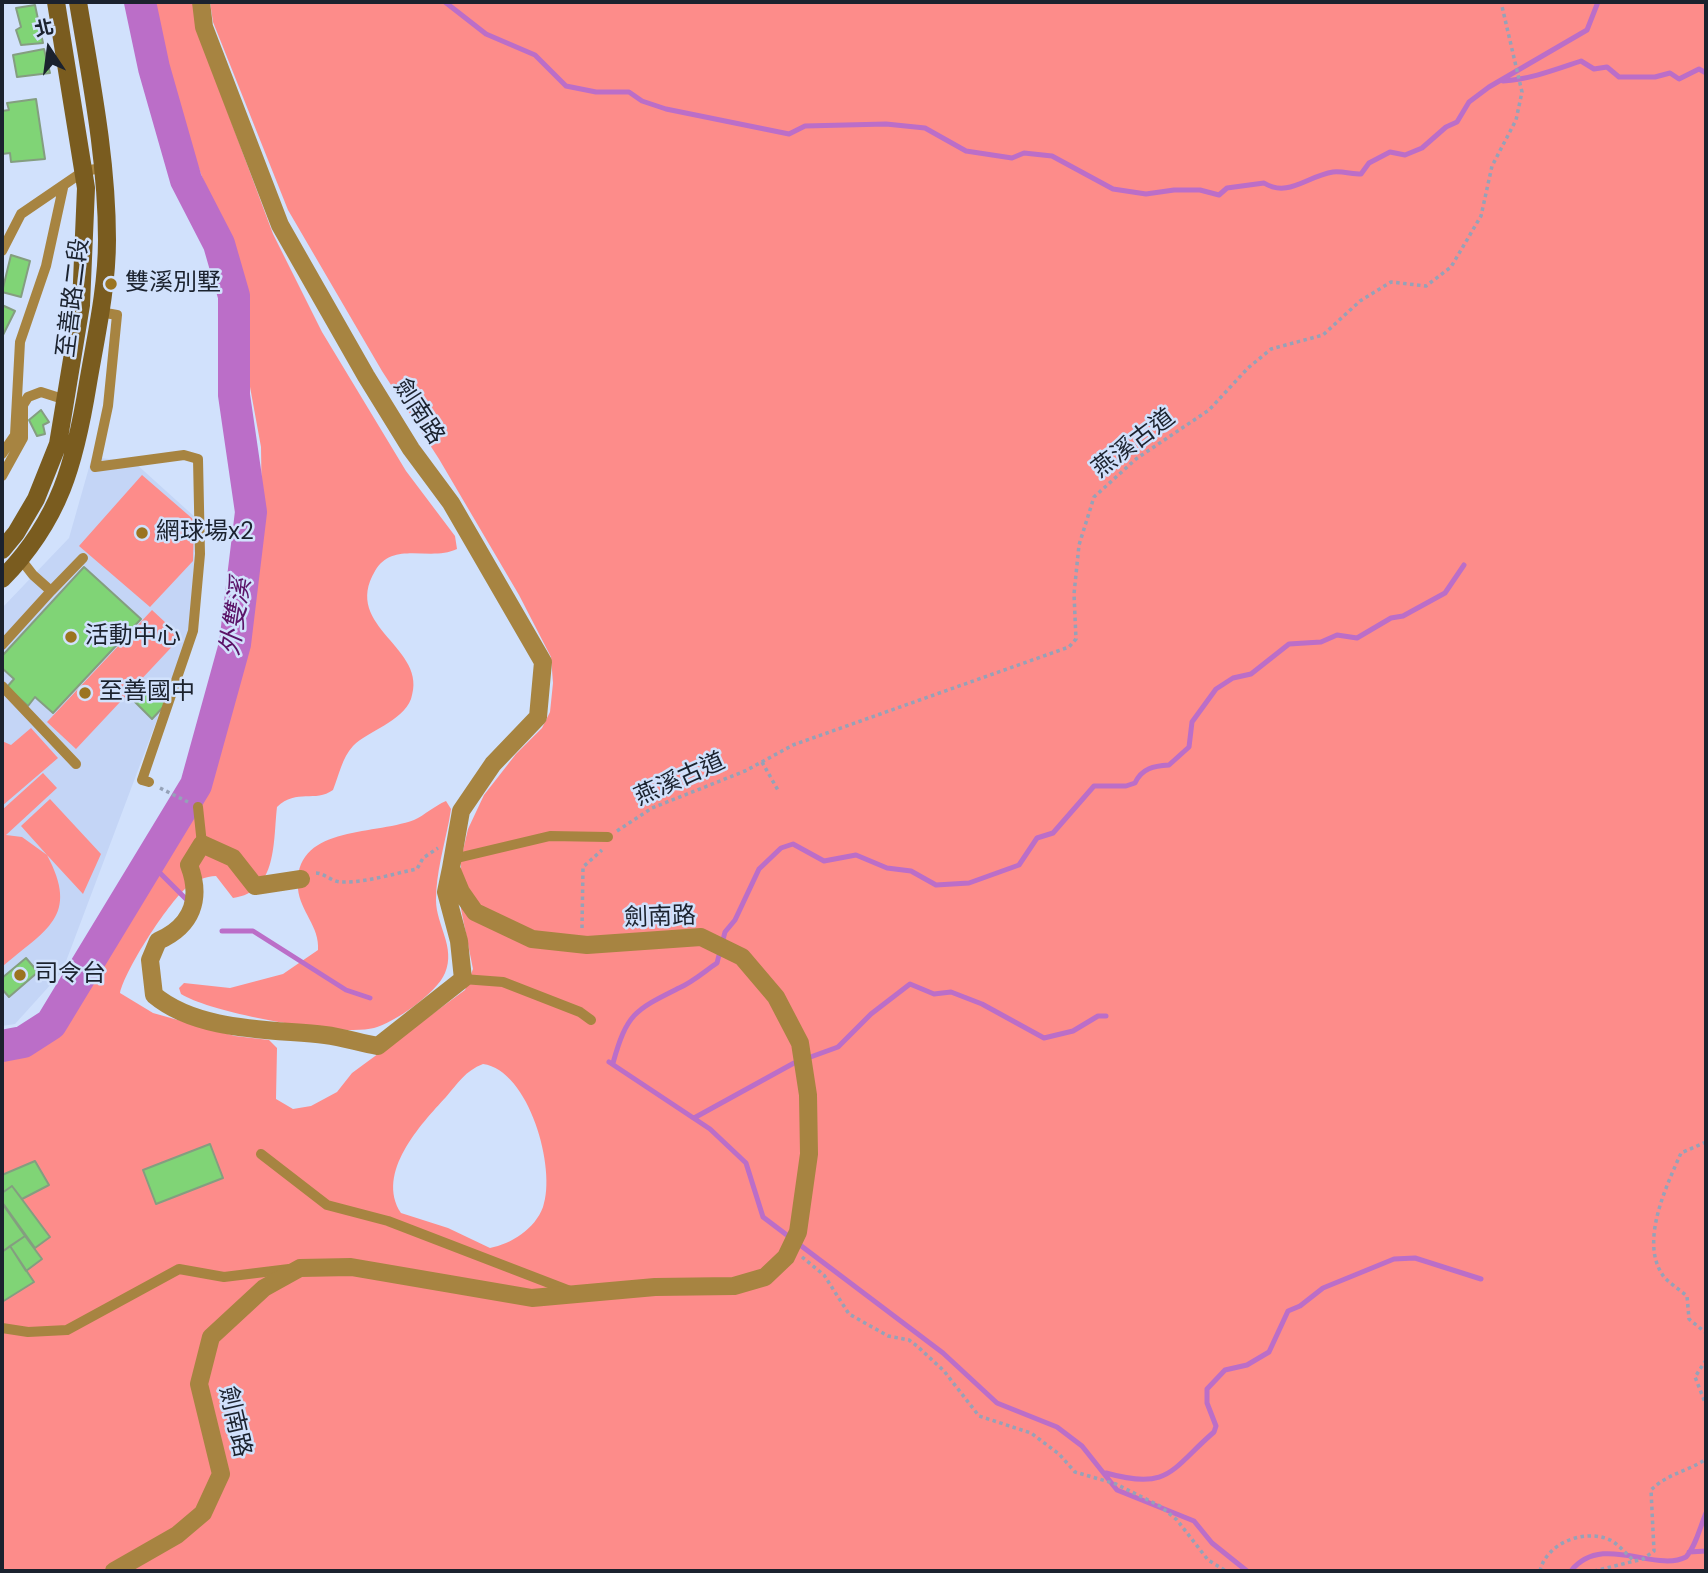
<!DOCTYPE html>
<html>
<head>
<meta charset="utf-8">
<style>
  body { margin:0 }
  #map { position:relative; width:1708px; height:1573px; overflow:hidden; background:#d1e1fc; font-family:"DM Sans","Noto Sans TC",sans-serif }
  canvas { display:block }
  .frame { position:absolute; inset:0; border:4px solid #1b222e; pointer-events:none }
  .north { position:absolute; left:14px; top:14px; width:70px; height:70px; -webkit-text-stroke:5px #d1e1fc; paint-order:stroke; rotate:347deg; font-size:19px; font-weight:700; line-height:28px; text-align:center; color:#1b222e }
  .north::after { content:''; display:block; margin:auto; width:24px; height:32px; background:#1b222e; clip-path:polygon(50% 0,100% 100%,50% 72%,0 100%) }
</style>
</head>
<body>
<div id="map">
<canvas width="1708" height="1573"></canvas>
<div class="frame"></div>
<div class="north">北</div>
</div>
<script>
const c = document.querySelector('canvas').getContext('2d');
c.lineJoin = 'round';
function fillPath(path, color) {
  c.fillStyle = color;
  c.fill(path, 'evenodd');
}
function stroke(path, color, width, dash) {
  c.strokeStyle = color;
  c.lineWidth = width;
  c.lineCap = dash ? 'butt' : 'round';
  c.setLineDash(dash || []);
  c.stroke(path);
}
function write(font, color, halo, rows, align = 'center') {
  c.font = font + ' "DM Sans","Noto Sans TC",sans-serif';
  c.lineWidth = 5;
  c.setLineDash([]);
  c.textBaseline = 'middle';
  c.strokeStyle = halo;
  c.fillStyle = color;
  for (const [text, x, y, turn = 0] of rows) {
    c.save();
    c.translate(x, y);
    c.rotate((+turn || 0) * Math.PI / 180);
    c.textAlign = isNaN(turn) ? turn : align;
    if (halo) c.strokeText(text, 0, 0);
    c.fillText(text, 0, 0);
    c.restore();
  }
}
const built = new Path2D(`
  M92 457 134 462 197 519 190 632 62 972 15 1024 2 1026V608L69 538Z`);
const green = new Path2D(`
  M153 2H193L196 27 273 234 322 332 406 471 455 536 457 549C430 562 393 540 375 571 341 628 430 647 411 699 402 722 369 730 353 746 342 758 339 775 333 790 315 803 297 788 277 807 273 840 278 892 233 898L216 876C206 876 194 881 186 888 167 905 126 968 120 993L153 1013 235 1036 269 1040 277 1048 276 1099 293 1109 311 1106 337 1092 352 1073 465 990 473 969 461 909V859L468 829 484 795 516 754 542 728 550 712 553 683 551 657 519 595 439 459 382 371 288 210 213 22 210 2H1706V1571H2V1054C30 1049 48 1035 69 1016L202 790 222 734 244 654 262 514 261 447 246 365 244 315 232 256 176 108ZM483 1064C529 1070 557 1169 543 1207 535 1229 511 1244 490 1248L448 1228 401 1213C375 1173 421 1124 446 1097 458 1083 465 1071 483 1064Z
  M142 475 194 520 193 561 150 607 79 546Z
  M152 610 181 637 76 749 47 722Z
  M31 728 58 758 2 806V741L11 745Z
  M43 773 57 788 6 835 22 837 47 855 21 826 50 799 101 854 83 894 47 855C80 917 46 929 2 967V810Z
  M446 801 451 809 449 821C444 846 436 874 436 900 436 925 456 947 445 973 437 993 394 1023 374 1028 340 1037 211 1013 181 994L179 988 184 983 230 988 283 974 318 950C320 927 300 911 298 889 293 825 371 836 414 820 425 815 434 806 446 801Z`);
const stream = new Path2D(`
  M445 2 486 34 535 55 566 86 596 92H629L642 101 666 109 789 134 805 126 886 124 925 128 966 151 1012 158 1024 153 1052 156 1113 189 1146 194 1174 190H1200L1219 195 1227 188 1264 183C1288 198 1307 176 1333 172 1342 171 1352 174 1361 174L1369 163 1390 152 1405 155 1422 148 1446 127 1457 122 1469 102 1489 87 1587 30 1598 2
  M1503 81C1531 79 1554 70 1581 61L1594 69 1607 67 1619 77H1655L1670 73 1679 79 1699 69 1706 73
  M148 861 187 900
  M222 931H253L346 990 370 998
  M609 1062 710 1129 746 1163 763 1217 943 1353 997 1403 1057 1427 1082 1446 1117 1490 1194 1521 1212 1543 1247 1571
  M613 1063C627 1013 635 1010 679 988 693 982 705 971 717 963L725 932 735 920 759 869 781 848 793 844 824 861 856 855 887 868 911 871 936 885 969 883 1019 865 1037 838 1053 833 1094 786H1126L1135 783C1142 768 1154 766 1169 765L1189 747 1192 722 1216 689 1233 678 1251 674 1289 644 1321 642 1337 635 1357 638 1391 618 1403 616 1445 593 1464 565
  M694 1118 794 1063 838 1047 871 1014 910 984 934 994 951 992 982 1004 1044 1038 1073 1031 1098 1016H1106
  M1106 1473C1170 1491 1171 1469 1214 1432L1216 1426 1207 1403V1389L1225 1370 1247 1365 1269 1352 1288 1311 1300 1306 1323 1288 1394 1259 1415 1258 1481 1279
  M1689 1552 1706 1551
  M1571 1571C1602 1532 1655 1573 1686 1557 1696 1546 1700 1527 1706 1513`);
const river = new Path2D(`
  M2 1046 23 1042 51 1024 196 785 235 644 251 512 234 395V296L219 244 186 180 154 68 140 2`);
const building = new Path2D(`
  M35 5 43 43 21 45 16 30 21 27 16 8Z
  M44 49 50 73 17 77 13 55Z
  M36 99 45 159 11 162 10 153 2 154V111L9 110 7 103Z
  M11 255 30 261 21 297 2 292Z
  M2 305 15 311 2 337Z
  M41 410 49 422 43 425 45 434 37 436 29 420Z
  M84 567 141 619 53 713 35 697 28 706 7 687 14 679 2 668V656Z
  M149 688 166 704 152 719 135 702Z
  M26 958 38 972 9 997 2 989V978Z
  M210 1144 223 1178 156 1204 143 1170Z
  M35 1161 49 1185 22 1199 12 1186 2 1193V1175Z
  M12 1186 50 1237 35 1248 2 1202V1193Z
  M4 1206 25 1236 2 1252V1207Z
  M25 1236 42 1259 26 1271 10 1246Z
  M10 1246 34 1282 2 1302V1252Z`);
const path = new Path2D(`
  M762 762 779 792
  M160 788 188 802
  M617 831 652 808 745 771 793 745 1069 647 1076 639 1074 594 1079 545 1094 497 1136 459 1209 410 1248 368 1271 349 1323 335 1360 301 1391 282 1426 286 1451 267 1481 216 1492 166 1516 120 1522 92 1501 2
  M316 873C324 873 331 881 340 882 365 883 392 874 417 869L423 858 438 848
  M582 928 583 867 602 850
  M1706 1142 1681 1153C1667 1185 1640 1240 1662 1274 1667 1282 1679 1289 1687 1296L1689 1319 1706 1333
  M802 1257 824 1275 849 1314 888 1336 909 1340 917 1346 944 1371 979 1416 1031 1433 1059 1454 1075 1472 1116 1484 1160 1506 1177 1520 1208 1560 1226 1571
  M1706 1360 1695 1377 1706 1405
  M1540 1571C1546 1544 1582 1529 1608 1539 1618 1543 1626 1554 1634 1561
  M1594 1571 1643 1559 1654 1551 1651 1490C1668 1473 1687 1472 1706 1459`);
const lane = new Path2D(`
  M2 251 21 214 84 171 102 168
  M100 312 117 315 108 406 95 467 184 455 198 459 200 554 193 631 142 780 149 782
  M2 454 15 435 20 342 46 266 63 188
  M2 476 23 438V405L28 397 41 392 66 400
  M51 591 83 558
  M2 645 51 591 33 575 19 557
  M2 686 76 764
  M198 807 202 844
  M453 859 550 836 608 837
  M463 979 503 982 580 1012 591 1020
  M261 1154 327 1205 388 1221 570 1291
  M2 1328 28 1332 67 1330 179 1269 224 1277 289 1269`);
const street = new Path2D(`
  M301 879 255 886 233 858 202 844 189 865C202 899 192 926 158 941L150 960 154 995C198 1032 272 1029 325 1035 343 1037 360 1043 378 1046L463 979 459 941 446 892 451 868
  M114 1571 177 1535 203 1513 221 1474 199 1384 211 1337 264 1288 300 1268 351 1267 532 1298 655 1287 734 1286 765 1277 786 1257 798 1232 809 1154 808 1095 800 1043 776 997 742 957 701 937 587 945 532 939 475 912 461 892 451 868 461 811 493 764 538 717 543 662 451 503 411 449 366 376 280 225 204 27 201 2`);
const secondary = new Path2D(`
  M2 550 16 533 36 499 58 444 81 305 86 188 56 2
  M2 579C60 520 75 463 88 383 96 336 107 288 107 240 107 160 91 80 78 2`);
const markers = [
  [111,284,7,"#9b7420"],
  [142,533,7,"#9b7420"],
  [71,637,7,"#9b7420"],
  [85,693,7,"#9b7420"],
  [20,975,7,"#9b7420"]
];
const poiNames = [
  ["雙溪別墅",125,284],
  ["網球場x2",156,533],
  ["活動中心",85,637],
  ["至善國中",99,693],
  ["司令台",34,975]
];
const streetNames = [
  ["至善路二段",74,298,-83],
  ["劍南路",418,412,57],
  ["燕溪古道",1134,444,-37],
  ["燕溪古道",680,780,-24],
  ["劍南路",660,918,-2],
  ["劍南路",234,1422,77]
];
const waterNames = [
  ["外雙溪",237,617,-81]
];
fillPath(built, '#c4d5f6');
fillPath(green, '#fd8c8a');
stroke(stream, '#bb6ec8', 5);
stroke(river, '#bb6ec8', 32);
fillPath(building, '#80d476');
stroke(building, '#849e80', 2);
stroke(path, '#95a2b8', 3.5, [3.5, 3.5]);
stroke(lane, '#a78441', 10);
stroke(street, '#a78441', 18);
stroke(secondary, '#7a5c1f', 18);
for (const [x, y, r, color] of markers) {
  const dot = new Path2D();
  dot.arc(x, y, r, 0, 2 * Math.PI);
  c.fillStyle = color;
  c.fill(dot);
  stroke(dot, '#d1e1fc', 2.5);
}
write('24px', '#1b222e', '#d1e1fc', poiNames, 'left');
write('24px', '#1b222e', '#d1e1fc', streetNames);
write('italic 26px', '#5b1367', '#d1e1fc', waterNames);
</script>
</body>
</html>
